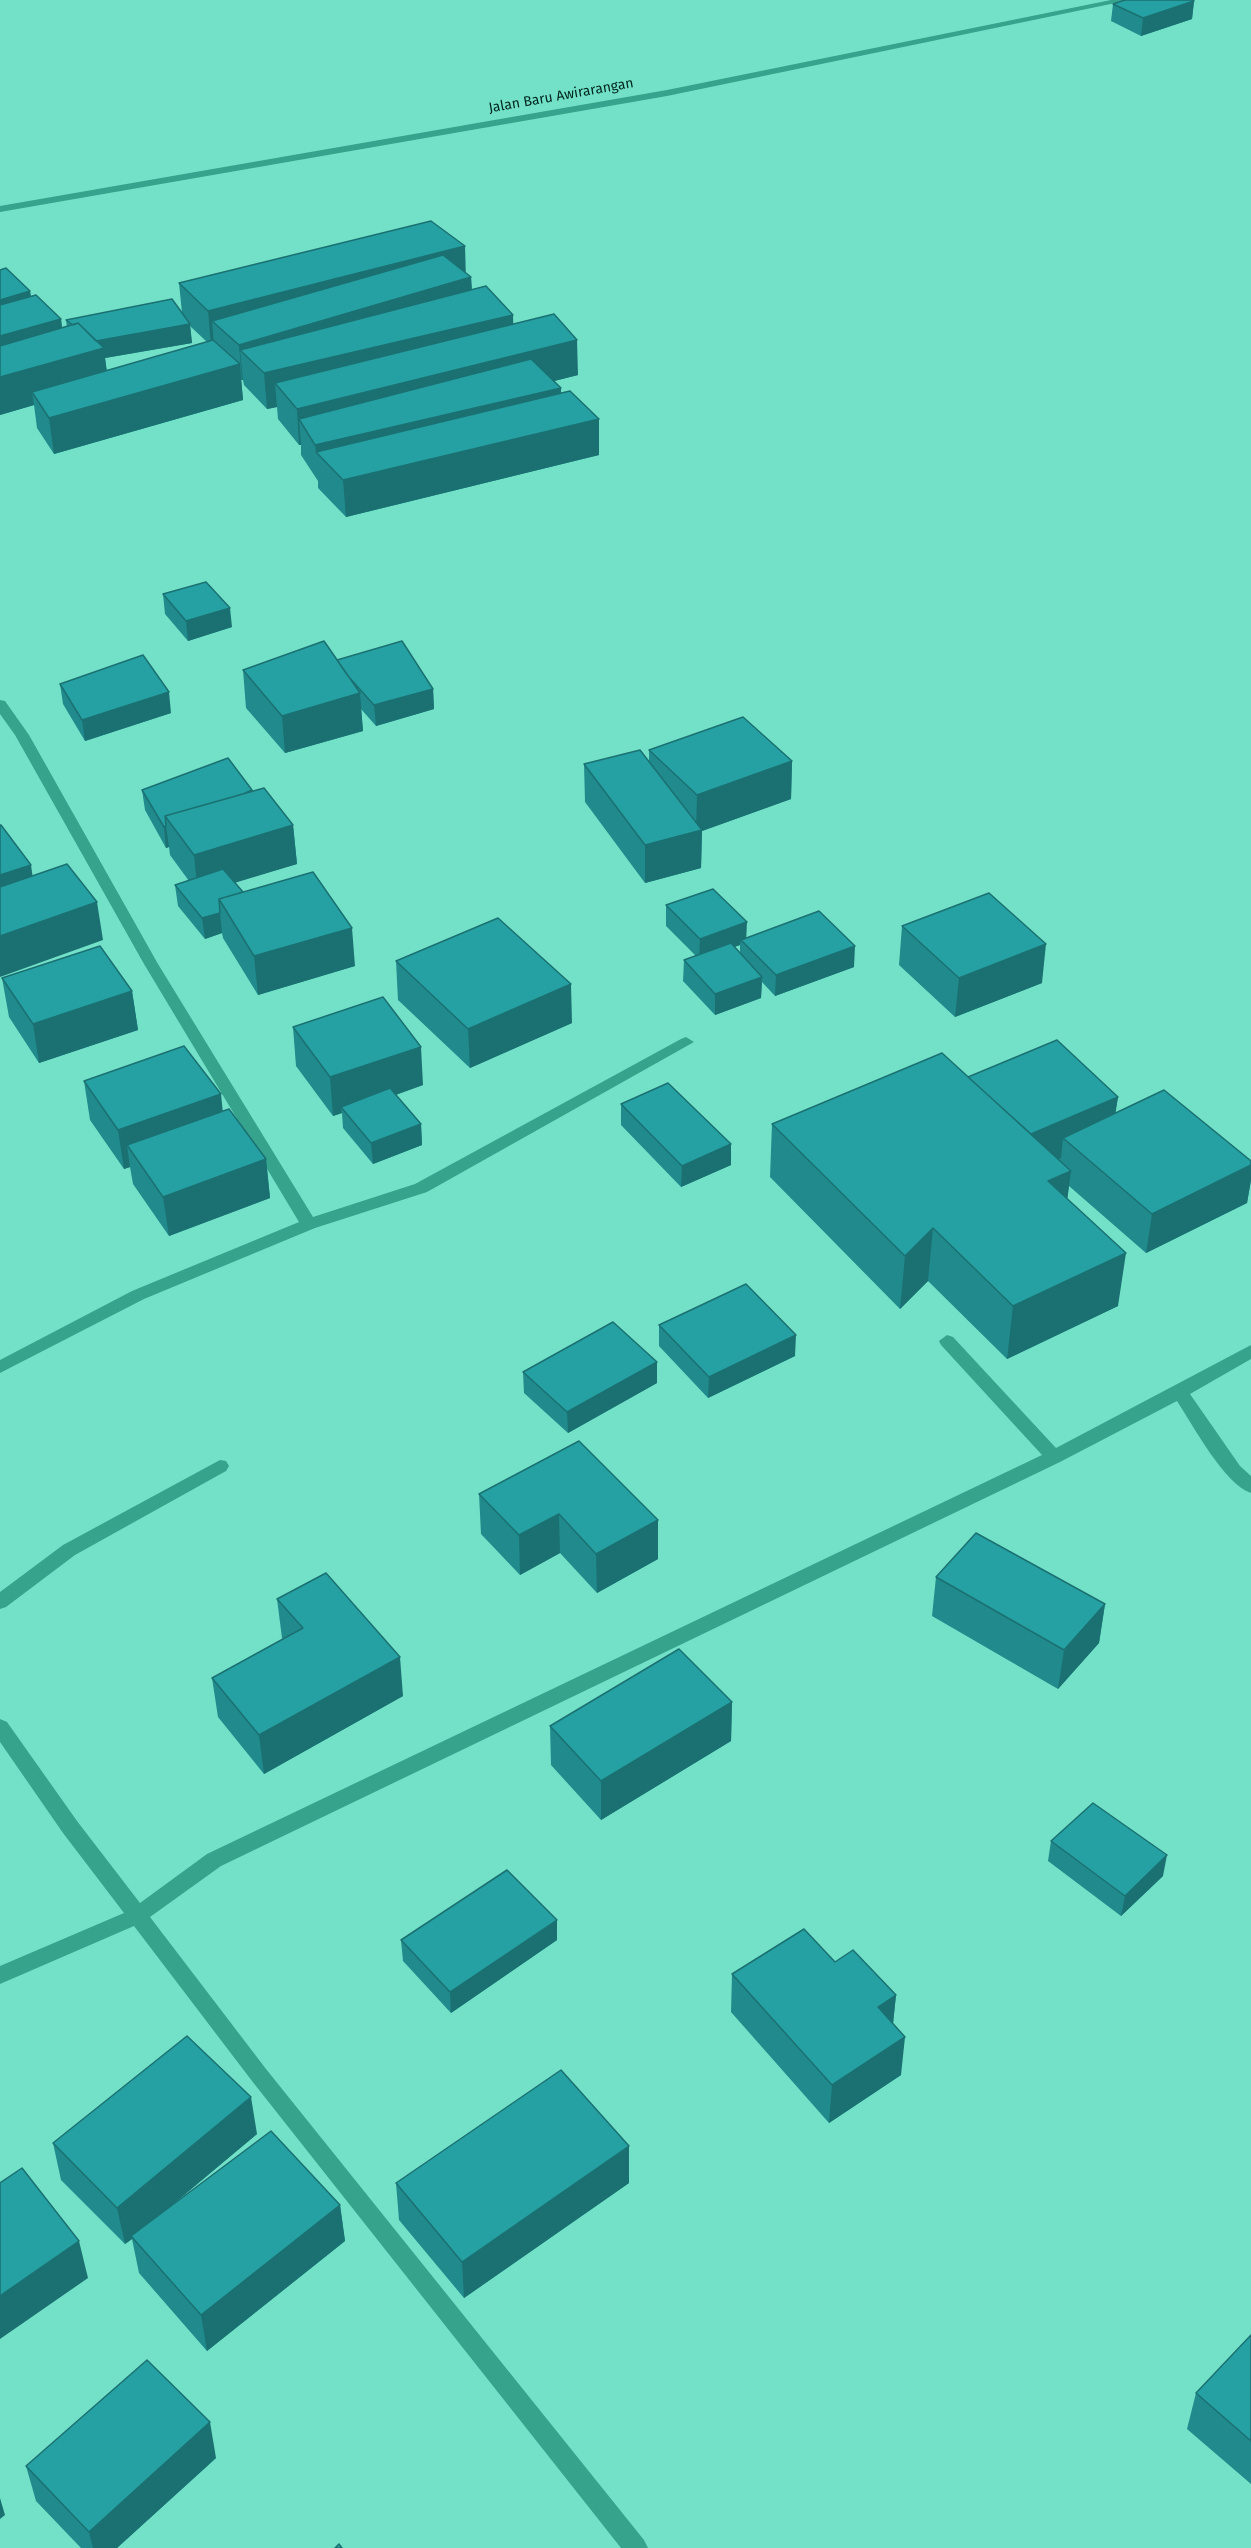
<!DOCTYPE html>
<html>
<head>
<meta charset="utf-8">
<style>
  body { margin:0 }
  canvas { display:block; background:#72e1c7 }
</style>
</head>
<body>
<canvas width="1251" height="2548"></canvas>
<script>
const c = document.querySelector('canvas').getContext('2d');
c.lineJoin = 'round';
function fillPath(path, color) {
  c.fillStyle = color;
  c.fill(path, 'evenodd');
}
function stroke(path, color, width, dash) {
  c.strokeStyle = color;
  c.lineWidth = width;
  c.lineCap = dash ? 'butt' : 'round';
  c.setLineDash(dash || []);
  c.stroke(path);
}
function write(font, color, halo, rows, align = 'center') {
  c.font = font + ' "Fira Sans",sans-serif';
  c.lineWidth = 4.5;
  c.setLineDash([]);
  c.textBaseline = 'middle';
  c.strokeStyle = halo;
  c.fillStyle = color;
  for (const [text, x, y, turn = 0] of rows) {
    c.save();
    c.translate(x, y);
    c.rotate((+turn || 0) * Math.PI / 180);
    c.textAlign = isNaN(turn) ? turn : align;
    if (halo) c.strokeText(text, 0, 0);
    c.fillText(text, 0, 0);
    c.restore();
  }
}
const minor = new Path2D(`
  M0 700 5 701 29 735 158 964 313 1217 415 1184 681 1039 686 1037 694 1042 427 1192 315 1228 144 1299 0 1373V1360L132 1291 299 1222 144 964 15 735 0 714Z
  M947 1335 953 1337 1056 1448 1251 1345V1359L1190 1394 1240 1466 1251 1476V1493C1224 1484 1193 1425 1177 1401L1060 1462 221 1866 150 1917 266 2069 644 2540 648 2548H621L252 2081 134 1926 0 1984V1966L124 1913 63 1833 0 1742V1719L7 1722 77 1821 140 1903 207 1854 1042 1455 941 1345 939 1341Z
  M220 1460 226 1461 229 1466 226 1471 75 1555 6 1607 0 1609V1592L63 1545Z`);
const tertiary = new Path2D(`
  M1111 0H1130L667 96 0 212V206L667 90Z`);
const wall = new Path2D(`
  M1194 1 1192 19 1141 36 1111 21 1113 4Z
  M466 273 471 277 472 290 513 315V324L578 375 554 381 561 388V393L599 419V455L346 517 318 488V481L301 455V445H299L278 419 277 407 267 409 244 385 243 380H241L243 400 54 454 37 428 34 405 0 415 30 291 31 297 61 319 62 328 67 327 66 320 182 313 179 283ZM190 326 207 342 107 371 105 358 192 343Z
  M163 594 232 627 188 641 165 614Z
  M337 660 433 689 434 709 376 726 361 709 363 731 285 753 246 708 243 670Z
  M60 684 171 713 85 741 63 704Z
  M649 750 792 761 791 799 702 831 701 868 645 883 585 802 584 764 649 762Z
  M142 790 252 791 293 825 297 864 235 882 243 892 355 966 258 995 223 938 222 933 205 939 178 906 175 885 189 881 170 855 169 847 166 848 145 810Z
  M666 905 746 938 854 967 775 996 762 982 761 998 715 1015 683 981 684 960 696 956 666 926ZM740 945V953L734 947Z
  M902 926 1042 983 955 1017 899 965Z
  M396 961 572 1023 470 1068 398 1000Z
  M2 978 132 991 138 1030 39 1063 9 1017Z
  M293 1027 423 1085 396 1095 421 1124 422 1145 373 1164 343 1128 342 1113 333 1116 296 1066Z
  M84 1081 223 1111 266 1159 270 1198 169 1236 133 1184 130 1167 124 1169 90 1120Z
  M1118 1097 1115 1113 1251 1161V1180L1247 1203 1146 1253 1069 1186 1067 1199 1118 1306 1007 1359 928 1281 900 1309 770 1177 772 1124Z
  M621 1104 731 1144V1165L681 1187 621 1125Z
  M659 1325 795 1356 708 1398 659 1346Z
  M657 1362V1383L568 1433 524 1393 523 1372Z
  M479 1494 658 1520V1559L597 1593 560 1553 520 1575 481 1534Z
  M936 1577 1105 1604 1099 1643 1058 1689 932 1616Z
  M277 1599 403 1696 264 1774 218 1717 212 1678 283 1639 282 1638Z
  M732 1702 731 1741 601 1820 551 1765 550 1726Z
  M1051 1841 1163 1876 1121 1916 1048 1861Z
  M557 1920V1940L451 2013 403 1961 401 1940Z
  M835 1962 896 1995 893 2024 901 2075 829 2123 731 2012 732 1974Z
  M257 2134 168 2208 340 2205 345 2241 207 2351 139 2273 132 2239 125 2244 61 2180 53 2143Z
  M396 2183H629L464 2298 399 2220Z
  M1251 2335V2484L1187 2429 1196 2393Z
  M216 2458 117 2548H81L36 2501 26 2466Z`);
const shadedWall = new Path2D(`
  M1194 1 1192 19 1141 36 1143 18Z
  M465 246 466 279 471 277 473 312 513 315 514 350 275 383 277 407 267 409 264 373 240 350 243 380H242L239 345 212 321 214 345 211 346 208 311Z
  M30 291 35 326 0 336V300Z
  M61 319 65 354 0 373V336Z
  M190 324 192 343 105 358 108 383 32 392 34 405 0 415V377L95 341Z
  M577 340 578 375 313 442 299 419 301 445H299L297 409Z
  M240 364 243 400 54 454 49 418Z
  M561 388V423L316 452 315 445Z
  M599 419V455L346 517 343 480Z
  M230 608 232 627 188 641 186 621Z
  M433 689 434 709 376 726 374 705Z
  M169 692 171 713 85 741 82 720Z
  M360 693 363 731 285 753 282 716Z
  M792 761 791 799 702 831 701 868 645 883V845L696 831 697 795Z
  M293 825 297 864 198 894 194 855Z
  M166 826 169 847 166 848 164 827Z
  M31 865 34 886 0 897V875Z
  M97 902 103 940 0 977V936Z
  M220 913 222 933 205 939 202 918Z
  M747 922 746 943 741 940 740 945 699 960 700 939Z
  M352 928 355 966 258 995 254 956Z
  M1046 944 1042 983 955 1017 959 978Z
  M855 946 854 967 775 996 776 975Z
  M762 977 761 998 715 1015V994Z
  M571 984 572 1023 470 1068 468 1029Z
  M132 991 138 1030 39 1063 33 1024Z
  M421 1047 423 1085 346 1112 341 1107 342 1113 333 1116 330 1077Z
  M221 1094 225 1133 127 1145 130 1167 124 1169 118 1130Z
  M1118 1097 1112 1136 1063 1138 1061 1158 1023 1175 1027 1136Z
  M421 1124 422 1145 373 1164 371 1143Z
  M731 1144V1165L681 1187 682 1166Z
  M266 1159 270 1198 169 1236 163 1197Z
  M1251 1165V1180L1247 1203 1146 1253 1152 1214Z
  M1071 1171 1064 1224 1048 1181Z
  M933 1228 928 1281 900 1309 905 1256Z
  M1126 1253 1118 1306 1007 1359 1013 1306Z
  M796 1335 795 1356 708 1398 709 1377Z
  M657 1362V1383L568 1433 567 1412Z
  M559 1514 560 1553 520 1575 519 1535Z
  M658 1520V1559L597 1593 596 1554Z
  M1105 1604 1099 1643 1058 1689 1064 1650Z
  M400 1657 403 1696 264 1774 259 1735Z
  M732 1702 731 1741 601 1820V1781Z
  M1167 1855 1163 1876 1121 1916 1125 1896Z
  M557 1920V1940L451 2013 450 1992Z
  M896 1995 892 2033 878 2007Z
  M905 2037 901 2075 829 2123 832 2085Z
  M251 2097 257 2134 133 2238 131 2236 132 2239 125 2244 117 2208Z
  M629 2146V2183L464 2298 462 2262Z
  M340 2205 345 2241 207 2351 201 2315Z
  M79 2241 88 2278 0 2339V2296Z
  M210 2422 216 2458 117 2548H93L89 2532Z
  M0 2498 5 2515 0 2519Z`);
const building = new Path2D(`
  M1125 0H1192L1194 1 1143 18 1113 4Z
  M431 221 465 246 208 311 179 283Z
  M443 255 471 277 239 345 212 321Z
  M6 268 30 291 0 300V270Z
  M486 286 513 315 264 373 240 350Z
  M36 295 61 319 0 336V305Z
  M172 299 190 324 96 341 78 323 73 325 66 320Z
  M554 314 577 340 297 409 275 383Z
  M78 323 104 348 0 377V346Z
  M213 340 240 364 49 418 32 392Z
  M531 359 561 388 315 445 299 419Z
  M570 391 599 419 343 480 316 452Z
  M206 582 230 608 186 621 163 594Z
  M324 641 360 693 282 716 243 670Z
  M402 641 433 689 374 705 348 676 337 660Z
  M143 655 169 692 82 720 60 684Z
  M743 717 792 761 697 795 649 750Z
  M640 750 702 830 645 845 584 764Z
  M228 758 252 790 243 794 165 816 166 826 164 827 142 790Z
  M264 788 293 825 194 855 165 816Z
  M0 825H1L31 865 0 875Z
  M67 864 97 902 0 936V887Z
  M223 869 243 892 219 899 220 913 202 918 175 885Z
  M313 872 352 928 254 956 219 899Z
  M713 889 747 922 700 939 666 905Z
  M989 893 1046 944 959 978 902 926Z
  M819 911 855 946 776 975 741 940Z
  M498 918 571 984 468 1029 396 961Z
  M731 943 762 977 715 994 684 960Z
  M100 946 132 991 33 1024 2 978Z
  M383 997 421 1047 330 1077 293 1027Z
  M1057 1040 1118 1097 1031 1134 968 1077Z
  M184 1046 221 1094 118 1130 84 1081Z
  M942 1053 1071 1171 1048 1181 1126 1253 1013 1306 933 1228 905 1256 772 1124Z
  M668 1083 731 1144 682 1166 621 1104Z
  M390 1088 421 1124 371 1143 341 1107Z
  M1164 1090 1251 1161V1165L1152 1214 1063 1138Z
  M229 1109 266 1159 163 1197 127 1145Z
  M746 1284 796 1335 709 1377 659 1325Z
  M613 1322 657 1362 567 1412 523 1372Z
  M579 1441 658 1520 596 1554 559 1514 519 1535 479 1494Z
  M976 1533 1105 1604 1064 1650 936 1577Z
  M326 1573 400 1657 259 1735 212 1678 303 1628 277 1599Z
  M679 1649 732 1702 601 1781 550 1726Z
  M1093 1803 1167 1855 1125 1896 1051 1841Z
  M507 1870 557 1920 450 1992 401 1940Z
  M804 1929 835 1962 853 1950 896 1995 878 2007 905 2037 832 2085 732 1974Z
  M187 2036 251 2097 117 2208 53 2143Z
  M561 2070 629 2146 462 2262 396 2183Z
  M271 2131 340 2205 201 2315 131 2236Z
  M22 2168 79 2241 0 2296V2183Z
  M1251 2335V2441L1196 2393Z
  M147 2360 210 2422 89 2532 26 2466Z
  M339 2544 342 2548H335Z`);
const farStreetnames = [
  ["Jalan Baru Awirarangan",561,96,-10]
];
fillPath(minor, '#36a38c');
fillPath(tertiary, '#36a38c');
fillPath(wall, '#218a8c');
fillPath(shadedWall, '#1b7172');
fillPath(building, '#26a1a3');
stroke(building, '#1b7172', 1.5);
write('14px', '#00251d', '#72e1c7', farStreetnames);
</script>
</body>
</html>
